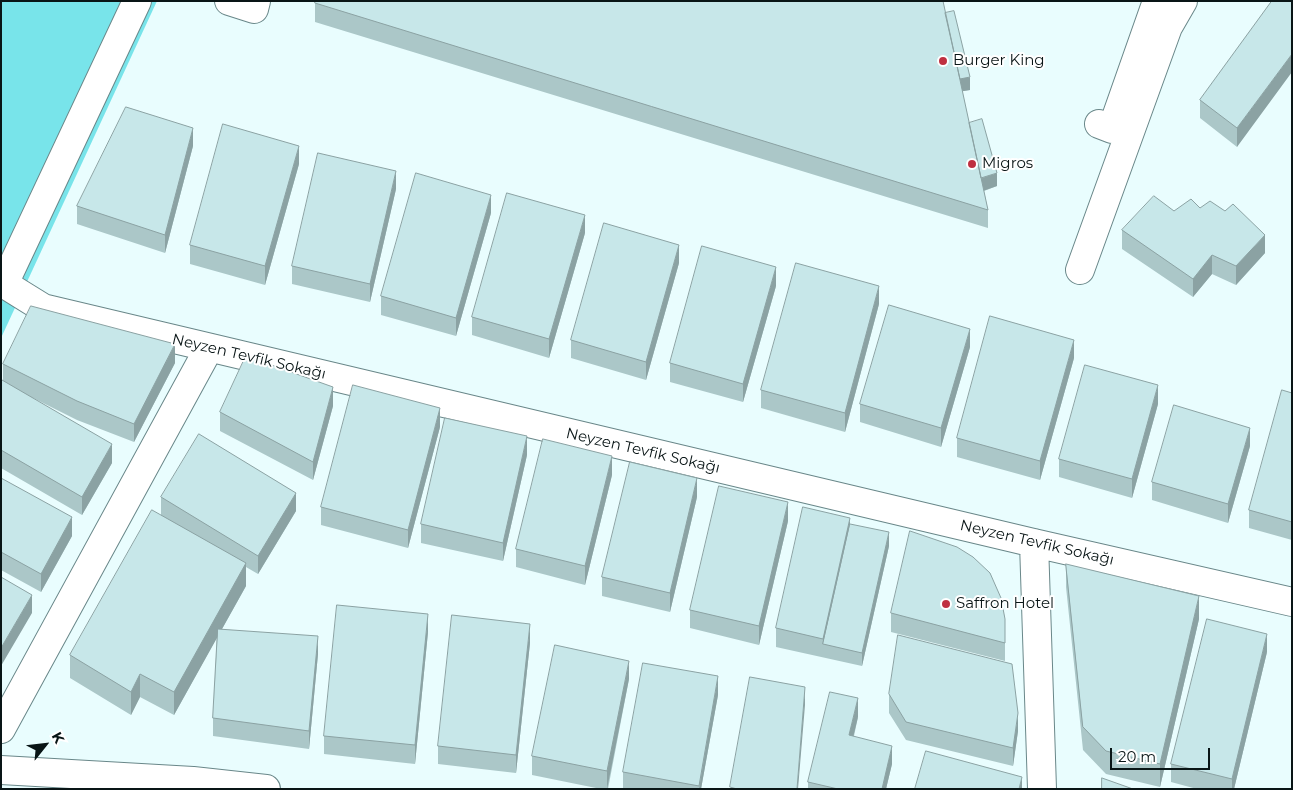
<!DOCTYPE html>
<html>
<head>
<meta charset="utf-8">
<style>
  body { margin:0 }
  #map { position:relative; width:1293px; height:790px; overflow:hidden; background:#e9fdfe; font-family:Montserrat,sans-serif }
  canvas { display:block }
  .frame { position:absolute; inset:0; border:2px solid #091516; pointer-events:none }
  .north { position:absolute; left:20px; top:720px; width:50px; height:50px; -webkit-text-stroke:4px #fff; paint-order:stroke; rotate:61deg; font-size:14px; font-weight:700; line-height:20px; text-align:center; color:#091516 }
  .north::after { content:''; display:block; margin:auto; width:18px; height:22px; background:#091516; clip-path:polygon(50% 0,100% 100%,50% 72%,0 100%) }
  .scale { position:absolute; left:1110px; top:748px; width:100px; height:22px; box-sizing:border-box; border:2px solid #091516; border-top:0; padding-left:6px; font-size:15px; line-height:18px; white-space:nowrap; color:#091516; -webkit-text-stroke:4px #fff; paint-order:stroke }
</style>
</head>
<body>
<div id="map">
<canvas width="1293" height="790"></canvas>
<div class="frame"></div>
<div class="north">K</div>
<div class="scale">20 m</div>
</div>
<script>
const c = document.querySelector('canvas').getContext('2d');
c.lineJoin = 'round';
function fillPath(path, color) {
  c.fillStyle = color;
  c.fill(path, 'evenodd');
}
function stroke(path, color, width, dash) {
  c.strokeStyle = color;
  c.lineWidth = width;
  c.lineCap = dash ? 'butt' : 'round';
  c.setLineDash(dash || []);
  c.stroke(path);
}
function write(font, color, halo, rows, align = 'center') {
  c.font = font + ' Montserrat,sans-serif';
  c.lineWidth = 4;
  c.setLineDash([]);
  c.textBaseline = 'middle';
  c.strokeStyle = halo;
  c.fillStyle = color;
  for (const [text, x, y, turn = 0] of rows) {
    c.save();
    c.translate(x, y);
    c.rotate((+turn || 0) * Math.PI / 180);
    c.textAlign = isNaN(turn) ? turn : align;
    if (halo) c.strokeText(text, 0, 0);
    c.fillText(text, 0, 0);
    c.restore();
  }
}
const green = new Path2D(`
  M1 1H157L1 338Z`);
const minor = new Path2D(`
  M229 1 254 9 256 1
  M1099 124 1112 129 1157 1
  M1080 270 1168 27 1183 1
  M1 282 43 308 1034 543 1292 602
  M4 284 137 1
  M1034 543 1042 789
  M1 729 209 348
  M1 770 193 781 266 789`);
const wall = new Path2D(`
  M1272 1 1237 147 1200 118V100Z
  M315 3 945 13 970 90 962 91 969 123 997 186 984 191 988 210V228L315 22Z
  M193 146 165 253 77 224V206Z
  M299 164 265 285 190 264V245Z
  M396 189 370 302 292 284V266Z
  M1200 208 1265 253 1236 285 1212 274 1193 297 1122 249V230L1174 211Z
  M491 213 456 336 381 315V296Z
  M585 233 549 358 472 335V317Z
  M679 263 646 380 571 358V340Z
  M776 286 743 402 670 382V363Z
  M879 304 845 432 761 408V390Z
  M970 347 941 447 860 422V404Z
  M1074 358 1040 480 957 457V438Z
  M175 363 134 442 77 420 33 398 112 463 82 515 1 468V381L3 380V364Z
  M1292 393V540L1249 528V510Z
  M1158 404 1132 498 1059 477V459Z
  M333 406 313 480 220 431V412Z
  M440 427 408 548 321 525V507Z
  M1250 446 1228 523 1152 500V482Z
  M527 455 503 561 421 543V524Z
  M612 475 585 585 516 567V549Z
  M1 478 72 536 41 592 1 570Z
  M161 497 296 511 258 574 246 567V586L222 629 318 654 309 749 213 736V718L217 637 174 715 140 697 131 715 70 678V655L161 515Z
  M697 497 670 612 602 596V577Z
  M788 521 759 645 690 628V610Z
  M850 524 889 546 862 666 776 647V628Z
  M1066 564 1199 619 1160 787 1106 774 1083 750 1066 587Z
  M891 613 1005 619V661L891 632Z
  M428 632 415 764 324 754V736Z
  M530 643 516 773 438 764V746Z
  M1267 652 1234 789H1197L1171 782V764Z
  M629 679 608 789H601L532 775V756Z
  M889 694 1018 731 1013 766 906 740 889 713Z
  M718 695 701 789H623V772Z
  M858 717 854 736 892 764 886 789H808V782Z`);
const shadedWall = new Path2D(`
  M1292 54V72L1237 147V128Z
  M970 77V90L958 92V79Z
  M193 128V146L165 253V235Z
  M299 146V164L265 285V266Z
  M396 171V189L370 302V284Z
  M997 173V186L980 192V179Z
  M491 195V213L456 336V318Z
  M585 215V233L549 358V339Z
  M1265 235V253L1236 285V266Z
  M679 245V263L646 380V362Z
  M1212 255V274L1193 297V279Z
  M776 267V286L743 402V384Z
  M879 286V304L845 432V413Z
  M970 329V347L941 447V428Z
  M1074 340V358L1040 480V461Z
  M175 344V363L134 442V424Z
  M1158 385V404L1132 498V479Z
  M333 387V406L313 480V462Z
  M440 408V427L408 548V530Z
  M1250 428V446L1228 523V504Z
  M527 436V455L503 561V543Z
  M112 444V463L82 515V497Z
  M612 456V475L585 585V566Z
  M697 478V497L670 612V593Z
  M296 493V511L258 574V556Z
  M788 502V521L759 645V626Z
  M72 517V536L41 592V574Z
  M850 518V537L823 644V639Z
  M889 532V546L862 666V653Z
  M246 563V586L174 715V692Z
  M32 595V613L1 666V648Z
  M1199 596V619L1160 787V764Z
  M428 614V632L415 764V745Z
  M530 624V643L516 773V755Z
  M1267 634V652L1234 789H1232V779Z
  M318 636V654L309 749V731Z
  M629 661V679L607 789V771Z
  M140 674V697L131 715V692Z
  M718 676V695L701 789H699Z
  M805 687V705L798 789H797Z
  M858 698V717L849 754V735Z
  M1018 713V731L1013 766V748Z
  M892 746V764L886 789H882Z
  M1022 777V789H1019Z`);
const building = new Path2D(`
  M315 1H943L988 210 315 3Z
  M1272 1H1292V54L1237 128 1200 100Z
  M954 11 970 77 960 79 945 13Z
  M126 107 193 128 165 235 77 206Z
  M982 119 997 173 981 178 969 123Z
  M223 124 299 146 265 266 190 245Z
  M318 153 396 171 370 284 292 266Z
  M416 173 491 195 456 318 381 296Z
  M507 193 585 215 549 339 472 317Z
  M1154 196 1174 211 1191 199 1200 208 1210 201 1225 211 1233 204 1265 235 1236 266 1212 255 1193 279 1122 230Z
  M604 223 679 245 646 362 571 340Z
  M702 246 776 267 743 384 670 363Z
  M796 263 879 286 845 413 761 390Z
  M889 305 970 329 941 428 860 404Z
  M31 306 175 344 134 424 77 401 3 364Z
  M990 316 1074 340 1040 461 957 438Z
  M246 356 333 387 313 462 220 412Z
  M1085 365 1158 385 1132 479 1059 459Z
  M2 380 112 444 82 497 1 450V381Z
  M353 385 440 408 408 530 321 507Z
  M1282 390 1292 393V522L1249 510Z
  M1174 405 1250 428 1228 504 1152 482Z
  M445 418 527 436 503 543 421 524Z
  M199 434 296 493 258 556 161 497Z
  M543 439 612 456 585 566 516 549Z
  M630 462 697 478 670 593 602 577Z
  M1 478 72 517 41 574 1 552Z
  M719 486 788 502 759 626 690 610Z
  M803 507 850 518 823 639 776 628Z
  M152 510 246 563 174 692 140 674 131 692 70 655Z
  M850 524 889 532 862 653 823 644Z
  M910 531 957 547 973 557 990 573 1001 598 1005 619V643L891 613Z
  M1066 564 1199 596 1160 764 1106 751 1083 727Z
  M1 577 32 595 1 648Z
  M337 605 428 614 415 745 324 736Z
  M452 615 530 624 516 755 438 746Z
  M1207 619 1267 634 1232 779 1171 764Z
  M218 629 318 636 309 731 213 718Z
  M898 635 1012 664 1018 713 1013 748 906 722 889 694Z
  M555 645 629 661 607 771 532 756Z
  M643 663 718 676 699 786 623 772Z
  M750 677 805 687 797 789H737L730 787Z
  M830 692 858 698 849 735 892 746 882 789H838L808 782Z
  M926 751 1022 777 1019 789H915Z
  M1102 778 1133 789H1102Z`);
const markers = [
  [943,61,5,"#bf2f40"],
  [972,164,5,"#bf2f40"],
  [946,604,5,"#bf2f40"]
];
const poiNames = [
  ["Burger King",953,61],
  ["Migros",982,164],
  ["Saffron Hotel",956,604]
];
const streetNames = [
  ["Neyzen Tevfik Sokağı",249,357,13],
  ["Neyzen Tevfik Sokağı",643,451,13],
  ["Neyzen Tevfik Sokağı",1037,543,13]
];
fillPath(green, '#78e4ea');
stroke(minor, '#698789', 30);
stroke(minor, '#fff', 28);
fillPath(wall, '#abc7c8');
fillPath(shadedWall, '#8ba2a3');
fillPath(building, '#c7e7e9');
stroke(building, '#8ba2a3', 1);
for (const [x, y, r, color] of markers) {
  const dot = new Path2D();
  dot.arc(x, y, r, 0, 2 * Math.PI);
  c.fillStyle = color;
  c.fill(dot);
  stroke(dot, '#fff', 2);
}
write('15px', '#091516', '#fff', poiNames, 'left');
write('15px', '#091516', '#fff', streetNames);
</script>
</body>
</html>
